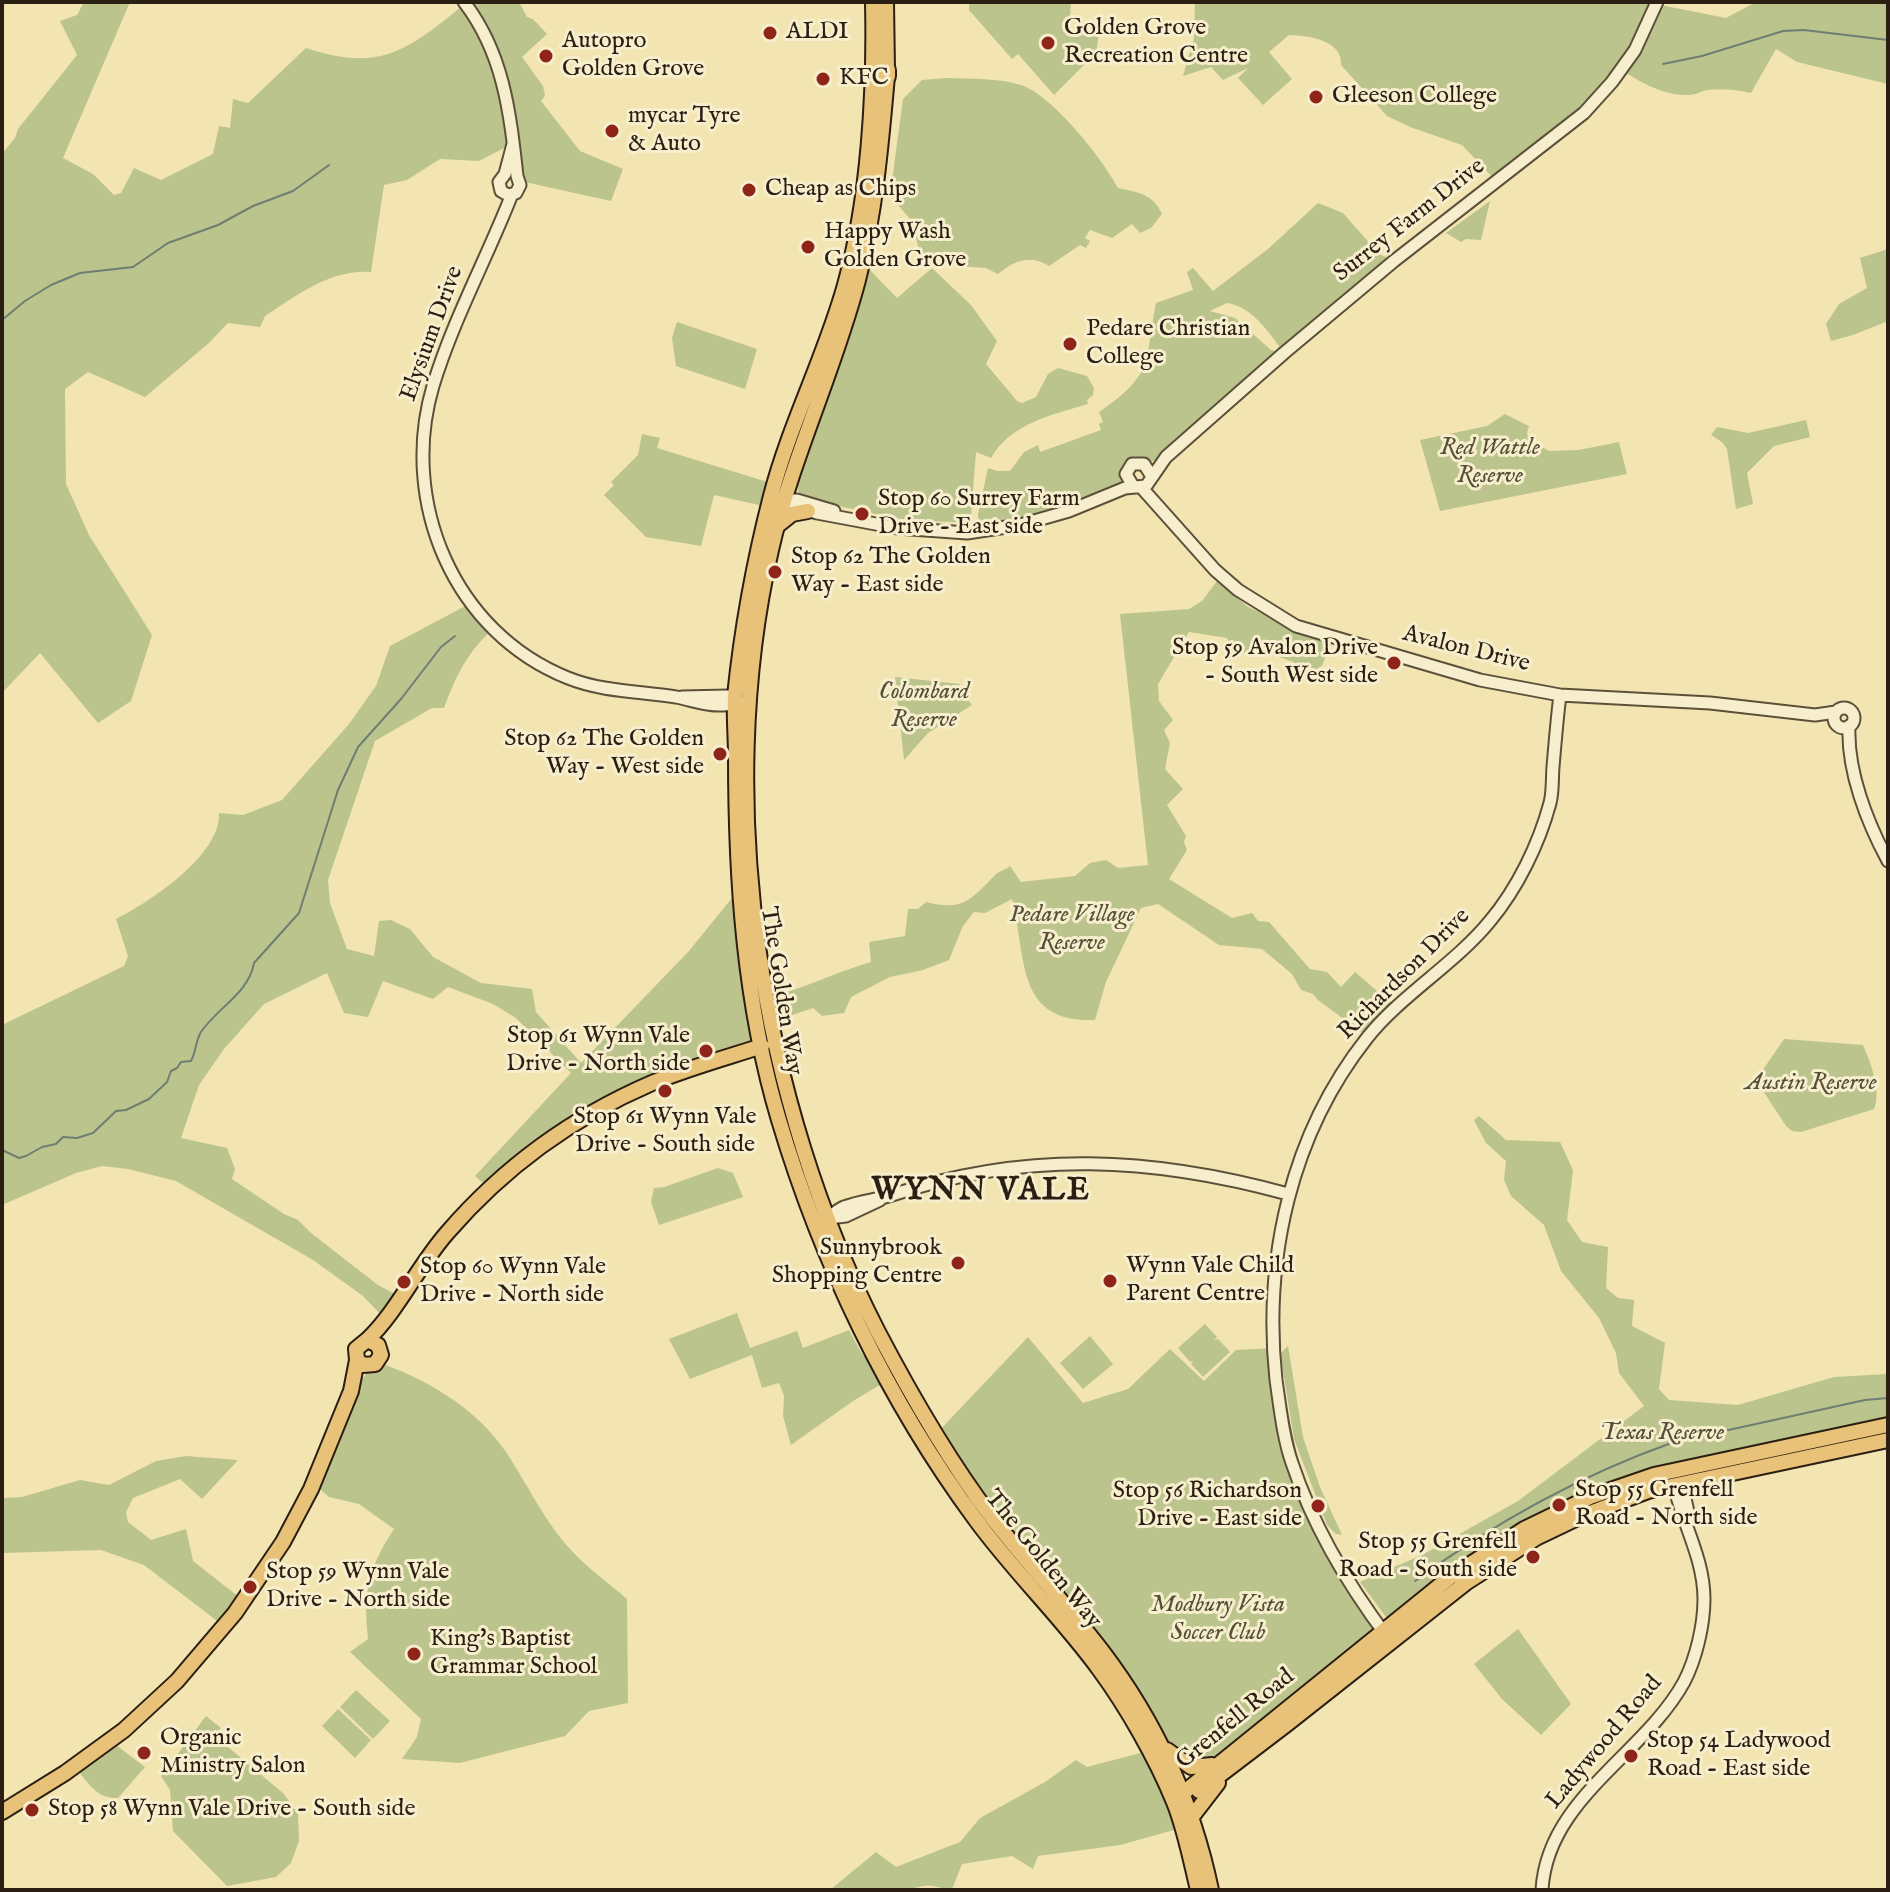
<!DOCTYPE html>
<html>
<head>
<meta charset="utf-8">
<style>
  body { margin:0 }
  #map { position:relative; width:1890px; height:1892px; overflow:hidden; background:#f2e5b2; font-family:"IM FELL English",serif }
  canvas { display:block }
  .frame { position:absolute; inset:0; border:4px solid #2b1e12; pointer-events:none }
</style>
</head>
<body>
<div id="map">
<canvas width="1890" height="1892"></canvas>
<div class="frame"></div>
</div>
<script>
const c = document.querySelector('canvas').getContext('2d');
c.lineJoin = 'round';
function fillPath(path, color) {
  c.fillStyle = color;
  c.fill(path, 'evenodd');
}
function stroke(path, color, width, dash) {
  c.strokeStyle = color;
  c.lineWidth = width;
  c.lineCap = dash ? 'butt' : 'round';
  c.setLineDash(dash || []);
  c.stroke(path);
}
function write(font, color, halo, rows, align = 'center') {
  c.font = font + ' "IM FELL English",serif';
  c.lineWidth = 6;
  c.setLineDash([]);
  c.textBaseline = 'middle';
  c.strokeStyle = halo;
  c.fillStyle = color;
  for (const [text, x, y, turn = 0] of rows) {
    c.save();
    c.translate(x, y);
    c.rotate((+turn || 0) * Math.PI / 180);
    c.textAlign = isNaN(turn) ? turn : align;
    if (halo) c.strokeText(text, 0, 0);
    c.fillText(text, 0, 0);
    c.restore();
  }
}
const green = new Path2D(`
  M84 2H130L63 158 93 174 114 195 121 193 134 168 161 180 213 154 219 126 230 128 233 99 248 103 306 48C382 73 407 50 465 4L464 2H519L527 17 533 19 547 34 522 57 543 86 545 96 541 101 580 151 623 169 611 201 520 181 512 144 479 161 440 159 407 180 384 185 371 272C331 269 297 295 265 316L260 327 228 323 209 343 145 397 88 372 65 389 66 484 89 535 152 635 131 701 98 723 40 653 2 693V154L15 138 18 129 77 55 60 21 77 15Z
  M969 2H1071L1069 31 1099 34 1096 53 1054 95 1018 54 1012 59 969 10Z
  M1195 2H1657L1612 82 1496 181 1462 145 1410 127 1387 116 1341 65C1343 40 1309 36 1289 35L1269 52 1292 79 1263 105 1238 78 1248 68 1223 80 1211 67 1183 76 1194 38Z
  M1756 2H1888V84L1797 62 1776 49 1751 93C1736 90 1722 88 1707 90 1701 91 1696 95 1689 95 1666 96 1643 84 1625 72L1660 5 1726 18Z
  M947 78C971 79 998 78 1021 85 1052 95 1103 159 1118 188 1138 192 1153 194 1162 214L1151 228 1140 233 1132 224 1112 238 1090 230 1085 238 1090 241 1086 248 1080 245 1049 266C1030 254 1014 261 998 274L986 268 956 266 943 258 924 255 918 246 912 221 890 196 903 99 922 80Z
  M1490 201 1481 240 1466 239 1461 242 1446 233Z
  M1318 203 1343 213 1379 254 1394 261 1166 457 1144 464 1136 463 1127 477 1103 496 979 531 978 514 988 468 997 471H1010L1024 452 1038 445 1040 452 1101 430 1099 424 1103 422 1099 412C1156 373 1144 362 1156 303L1193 290 1187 272 1193 268 1213 291 1268 249ZM1227 303C1251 306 1270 333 1283 352L1271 350 1235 318 1210 311Z
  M1888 249V321L1853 335 1831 341 1826 324 1839 304 1867 288 1860 258Z
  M868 268 897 298 932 268 971 305 997 341 986 364 1017 401 1022 403 1036 397 1048 374 1058 368 1087 376 1094 388 1093 395 1087 400 1088 404C1052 415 1011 423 991 458L976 452 971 516 956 522 909 521 843 507 800 495 798 491V480L851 330Z
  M677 322 757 349 745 389 676 366 672 338Z
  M1505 414 1529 426 1527 433 1529 440 1549 451 1579 450 1619 442 1627 474 1440 511 1420 440 1487 426Z
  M1806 420 1810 437 1774 446 1747 473 1753 504 1736 509 1727 449 1722 442 1711 435 1717 427 1748 433Z
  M642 434 660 438 657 448 774 484 768 507 714 495 701 546 646 537 604 495 614 485 611 482 638 455Z
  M1217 581 1248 607 1324 641 1328 650 1322 666 1314 670 1258 649 1236 655 1227 638 1189 632 1158 684 1159 701 1173 720 1164 730 1170 743 1165 769 1183 789 1167 805 1186 836 1184 842 1187 850 1169 879 1232 918 1252 913 1258 921 1269 922 1310 969 1327 972 1341 987 1355 972 1391 1003 1364 1034 1318 1000 1313 994 1301 990 1292 974 1262 949 1219 945 1158 904 1141 908 1106 982 1095 1020C1014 1023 1027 957 1012 899L985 913 974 912 963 926 949 960 923 970 890 977 851 997 844 1013 822 1016 813 1008 781 1019 777 995C810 986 839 971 871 962L869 942 905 936 908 909H918L926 902C962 911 970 901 994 876 998 871 1004 871 1010 866L1021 882 1075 876 1090 863 1106 860 1118 868 1148 865 1120 614 1189 609 1202 601Z
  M471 603 494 628C467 652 456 676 444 708H432L375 741 328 880 330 903 347 949 374 956 379 921 391 920 410 929 433 957 481 983 532 989 536 1012 581 1063 689 951 740 888 762 1046 605 1106 489 1188 475 1176 571 1073 516 1018 493 1004 448 987 433 999 383 981 368 1017 344 1013 327 973 264 1004 224 1049 199 1085 181 1138 227 1148 235 1169 232 1179 284 1214 298 1220 311 1233 378 1285 399 1296 385 1319 363 1296 313 1260 176 1181 128 1169 102 1166 76 1173 2 1205V1025L124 966 128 956 116 919C150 902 221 855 219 813L243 815 282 800 349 724 376 686 390 646Z
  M895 677 960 684 961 692 972 705 928 733 904 760Z
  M1784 1039 1863 1045C1870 1061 1882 1092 1874 1109L1801 1132 1792 1131 1786 1126 1756 1080Z
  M1479 1116 1506 1140 1560 1142 1573 1170 1567 1220 1582 1242 1608 1247 1606 1288 1618 1298 1634 1300 1632 1326 1665 1343 1659 1389 1669 1400 1738 1405 1834 1377 1888 1374V1420L1567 1503 1392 1618 1386 1617 1360 1582 1424 1554 1518 1501 1644 1406 1619 1373 1616 1353 1599 1318 1561 1271 1544 1225 1511 1196 1504 1180 1506 1161 1486 1143 1474 1120Z
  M718 1168 733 1173 743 1197 659 1225 651 1202 654 1188 664 1187Z
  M737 1313 750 1348 797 1331 803 1348 849 1330 862 1354 890 1383 878 1386 853 1401 791 1445 783 1416 784 1396 779 1383 762 1388 752 1355 690 1379 669 1339Z
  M1205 1324 1217 1337 1214 1340 1218 1339 1230 1352 1203 1377 1191 1364 1193 1361 1190 1362 1178 1348Z
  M1090 1336 1113 1364 1083 1389 1060 1363Z
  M1028 1337 1083 1403 1128 1389 1170 1349 1204 1381 1236 1350 1273 1348 1291 1462 1328 1546 1382 1631 1218 1763 1196 1768 1159 1741 936 1434Z
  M1288 1346 1303 1437 1320 1487 1342 1535 1336 1534 1327 1525 1294 1439 1281 1358V1353Z
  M377 1362C427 1379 476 1408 506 1452 528 1485 544 1521 571 1550 587 1568 609 1583 627 1599L628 1703 589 1711 565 1736 460 1763 402 1759 417 1737 421 1719 350 1652 368 1639C363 1593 368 1568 394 1529L359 1504 329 1497 320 1489 351 1391Z
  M186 1456 238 1460 202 1499 180 1479 133 1498 126 1512 128 1522 151 1540 186 1529 193 1561 244 1601 225 1627 144 1565 101 1550 2 1553V1498L22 1497 80 1480 109 1485 156 1461Z
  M1518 1629 1571 1704 1541 1735 1502 1699 1474 1664Z
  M356 1690 390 1721 373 1739 340 1707Z
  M338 1709 371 1740 355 1758 322 1726Z
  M206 1716 221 1728 216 1737 284 1794 298 1814 299 1841 291 1863 276 1877 227 1886 173 1831 170 1790 161 1776Z
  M116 1745 145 1767 118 1798C99 1799 90 1786 79 1772Z
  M1148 1751 1181 1828 1120 1845 1038 1856 1033 1869 1012 1856 962 1864 953 1887 947 1890C927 1883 926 1886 905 1890 881 1892 854 1890 830 1890L876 1852 896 1867 960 1842 980 1818 1045 1782 1076 1760 1087 1767Z`);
const stream = new Path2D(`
  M1663 64 1702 56 1783 31 1804 30 1888 40
  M2 320 25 301 51 285 80 273 133 267 168 243 218 225 253 206 293 191 329 165
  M2 1150 19 1158 26 1156 42 1147 56 1144 63 1137 77 1138 93 1133 116 1111 126 1110 149 1099 167 1082 171 1071 177 1068 181 1062 191 1061C196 1053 195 1042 201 1032 217 1008 249 993 254 963L299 913 338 790 358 747 401 699 441 647 455 636
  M1415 1581C1494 1523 1581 1475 1674 1442L1865 1400 1888 1398`);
const minor = new Path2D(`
  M464 2C504 54 510 113 517 176L520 185 516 193 508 195 501 191 499 182 505 174 513 144
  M512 194C487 258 453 320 433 386 399 501 453 632 568 678 603 692 639 691 676 697 692 700 706 706 723 705 730 705 734 702 741 703
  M1133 486 1126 474 1132 464H1144L1151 475
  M1141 487 1215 570 1238 590 1296 626 1480 680 1560 695 1710 703 1815 715 1836 712
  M783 500 795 507 817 513 897 528 967 533 1020 525 1069 511 1125 488 1146 486 1166 457 1284 353 1394 261 1584 113 1612 82 1635 50 1657 2
  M785 500H797L834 511
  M682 697 728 696 735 702
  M1834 718a10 10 0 1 1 20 0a10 10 0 1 1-20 0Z
  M1849 726C1847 771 1867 822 1888 861
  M829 1218 846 1216 880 1200
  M824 1220C831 1216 837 1210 844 1207 860 1201 876 1200 892 1195 1027 1150 1153 1157 1288 1194
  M1678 1484 1683 1489 1690 1521
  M1388 1638C1348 1585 1313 1526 1292 1463 1283 1437 1280 1407 1276 1380 1263 1259 1291 1134 1367 1038 1400 996 1456 963 1490 921 1517 889 1539 844 1550 803 1553 792 1552 779 1553 767 1555 743 1557 719 1560 695
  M1542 1890C1547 1799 1644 1755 1684 1682 1696 1659 1704 1625 1704 1599 1704 1561 1685 1528 1676 1493L1678 1484`);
const major = new Path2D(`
  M873 2C875 91 869 199 845 285 825 357 790 423 771 496 754 562 742 628 735 696 734 716 736 737 736 757 736 878 744 1003 779 1120 821 1261 888 1401 976 1520 1014 1572 1061 1617 1099 1669 1127 1707 1156 1758 1174 1802 1185 1829 1191 1861 1198 1890
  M886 2 887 70
  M887 76C881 145 875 213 858 280 834 372 792 457 771 550 713 802 760 1103 878 1332 911 1395 947 1458 990 1515 1026 1562 1067 1605 1102 1651 1156 1722 1193 1804 1211 1890
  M777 526 792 514 808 511
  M367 1340C397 1312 418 1266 447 1233 503 1168 573 1117 652 1083 688 1068 725 1058 762 1046
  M1167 1750 1191 1767 1212 1765
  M1199 1791 1287 1724 1467 1582 1536 1538 1582 1516 1648 1491 1888 1440
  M1177 1798 1449 1578 1524 1529 1590 1497 1654 1475 1888 1425
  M2 1812 65 1773 124 1730 177 1681 235 1613 283 1542 311 1489 351 1391 357 1360 356 1349 367 1340 378 1345 381 1355 375 1364 363 1365 357 1360
  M1191 1818 1218 1783`);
const highway = new Path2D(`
  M887 76V70`);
const markers = [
  [770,33,8,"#8f2418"],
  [1048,43,8,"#8f2418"],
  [546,56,8,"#8f2418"],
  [823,79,8,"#8f2418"],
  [1316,97,8,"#8f2418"],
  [612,131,8,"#8f2418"],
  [749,190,8,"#8f2418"],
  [808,247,8,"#8f2418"],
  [1070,344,8,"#8f2418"],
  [862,514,8,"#8f2418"],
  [775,572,8,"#8f2418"],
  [1394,663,8,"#8f2418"],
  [720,754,8,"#8f2418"],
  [706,1051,8,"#8f2418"],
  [665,1091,8,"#8f2418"],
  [958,1263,8,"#8f2418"],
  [1110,1281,8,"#8f2418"],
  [404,1282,8,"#8f2418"],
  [1559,1505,8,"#8f2418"],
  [1318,1506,8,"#8f2418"],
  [1533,1557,8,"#8f2418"],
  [250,1587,8,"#8f2418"],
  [414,1654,8,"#8f2418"],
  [144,1753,8,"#8f2418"],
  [1631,1756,8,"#8f2418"],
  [32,1810,8,"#8f2418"]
];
const poiNames = [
  ["Golden Grove",1064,29],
  ["Recreation Centre",1064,57],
  ["ALDI",786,33],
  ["Autopro",562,42],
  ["Golden Grove",562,70],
  ["KFC",839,79],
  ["Gleeson College",1332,97],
  ["mycar Tyre",628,117],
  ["& Auto",628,145],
  ["Cheap as Chips",765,190],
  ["Happy Wash",824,233],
  ["Golden Grove",824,261],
  ["Pedare Christian",1086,330],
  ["College",1086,358],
  ["Stop 60 Surrey Farm",878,500],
  ["Drive - East side",878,528],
  ["Stop 62 The Golden",791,558],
  ["Way - East side",791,586],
  ["Stop 59 Avalon Drive",1378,649,"right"],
  ["- South West side",1378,677,"right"],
  ["Stop 62 The Golden",704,740,"right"],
  ["Way - West side",704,768,"right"],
  ["Stop 61 Wynn Vale",690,1037,"right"],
  ["Drive - North side",690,1065,"right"],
  ["Stop 61 Wynn Vale",665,1118,"center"],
  ["Drive - South side",665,1146,"center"],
  ["Sunnybrook",942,1249,"right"],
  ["Shopping Centre",942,1277,"right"],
  ["Wynn Vale Child",1126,1267],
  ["Parent Centre",1126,1295],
  ["Stop 60 Wynn Vale",420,1268],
  ["Drive - North side",420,1296],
  ["Stop 55 Grenfell",1575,1491],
  ["Road - North side",1575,1519],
  ["Stop 56 Richardson",1302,1492,"right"],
  ["Drive - East side",1302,1520,"right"],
  ["Stop 55 Grenfell",1517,1543,"right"],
  ["Road - South side",1517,1571,"right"],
  ["Stop 59 Wynn Vale",266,1573],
  ["Drive - North side",266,1601],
  ["King's Baptist",430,1640],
  ["Grammar School",430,1668],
  ["Organic",160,1739],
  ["Ministry Salon",160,1767],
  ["Stop 54 Ladywood",1647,1742],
  ["Road - East side",1647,1770],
  ["Stop 58 Wynn Vale Drive - South side",48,1810]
];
const streetNames = [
  ["Surrey Farm Drive",1410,221,-38],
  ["Elysium Drive",433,334,-70],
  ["Avalon Drive",1466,650,14],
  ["Richardson Drive",1405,975,-45],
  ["The Golden Way",780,991,81],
  ["The Golden Way",1042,1560,51],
  ["Grenfell Road",1236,1720,-39],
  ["Ladywood Road",1605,1743,-50]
];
const parkNames = [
  ["Red Wattle",1490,449],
  ["Reserve",1490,477],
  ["Colombard",924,693],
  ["Reserve",924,721],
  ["Pedare Village",1072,916],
  ["Reserve",1072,944],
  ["Austin Reserve",1811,1084],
  ["Texas Reserve",1662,1434],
  ["Modbury Vista",1218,1606],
  ["Soccer Club",1218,1634]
];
const districtNames = [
  ["WYNN VALE",981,1192]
];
fillPath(green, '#bbc48c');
stroke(stream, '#6f7e73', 2);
stroke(minor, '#5d503a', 15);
stroke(major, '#2b1e12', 18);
stroke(highway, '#2b1e12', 20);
stroke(minor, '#f7eecd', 11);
stroke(major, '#e9c279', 14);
stroke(highway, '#e9c279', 16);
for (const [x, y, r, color] of markers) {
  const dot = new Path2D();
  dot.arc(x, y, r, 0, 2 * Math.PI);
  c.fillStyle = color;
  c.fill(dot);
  stroke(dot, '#f7eecd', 3);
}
write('24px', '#2b1e12', '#f7eecd', poiNames, 'left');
write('24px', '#2b1e12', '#f7eecd', streetNames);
write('italic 24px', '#565037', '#f7eecd', parkNames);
c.letterSpacing = '2px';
write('bold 32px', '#2b1e12', '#f7eecd', districtNames);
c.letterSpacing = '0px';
</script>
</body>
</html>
